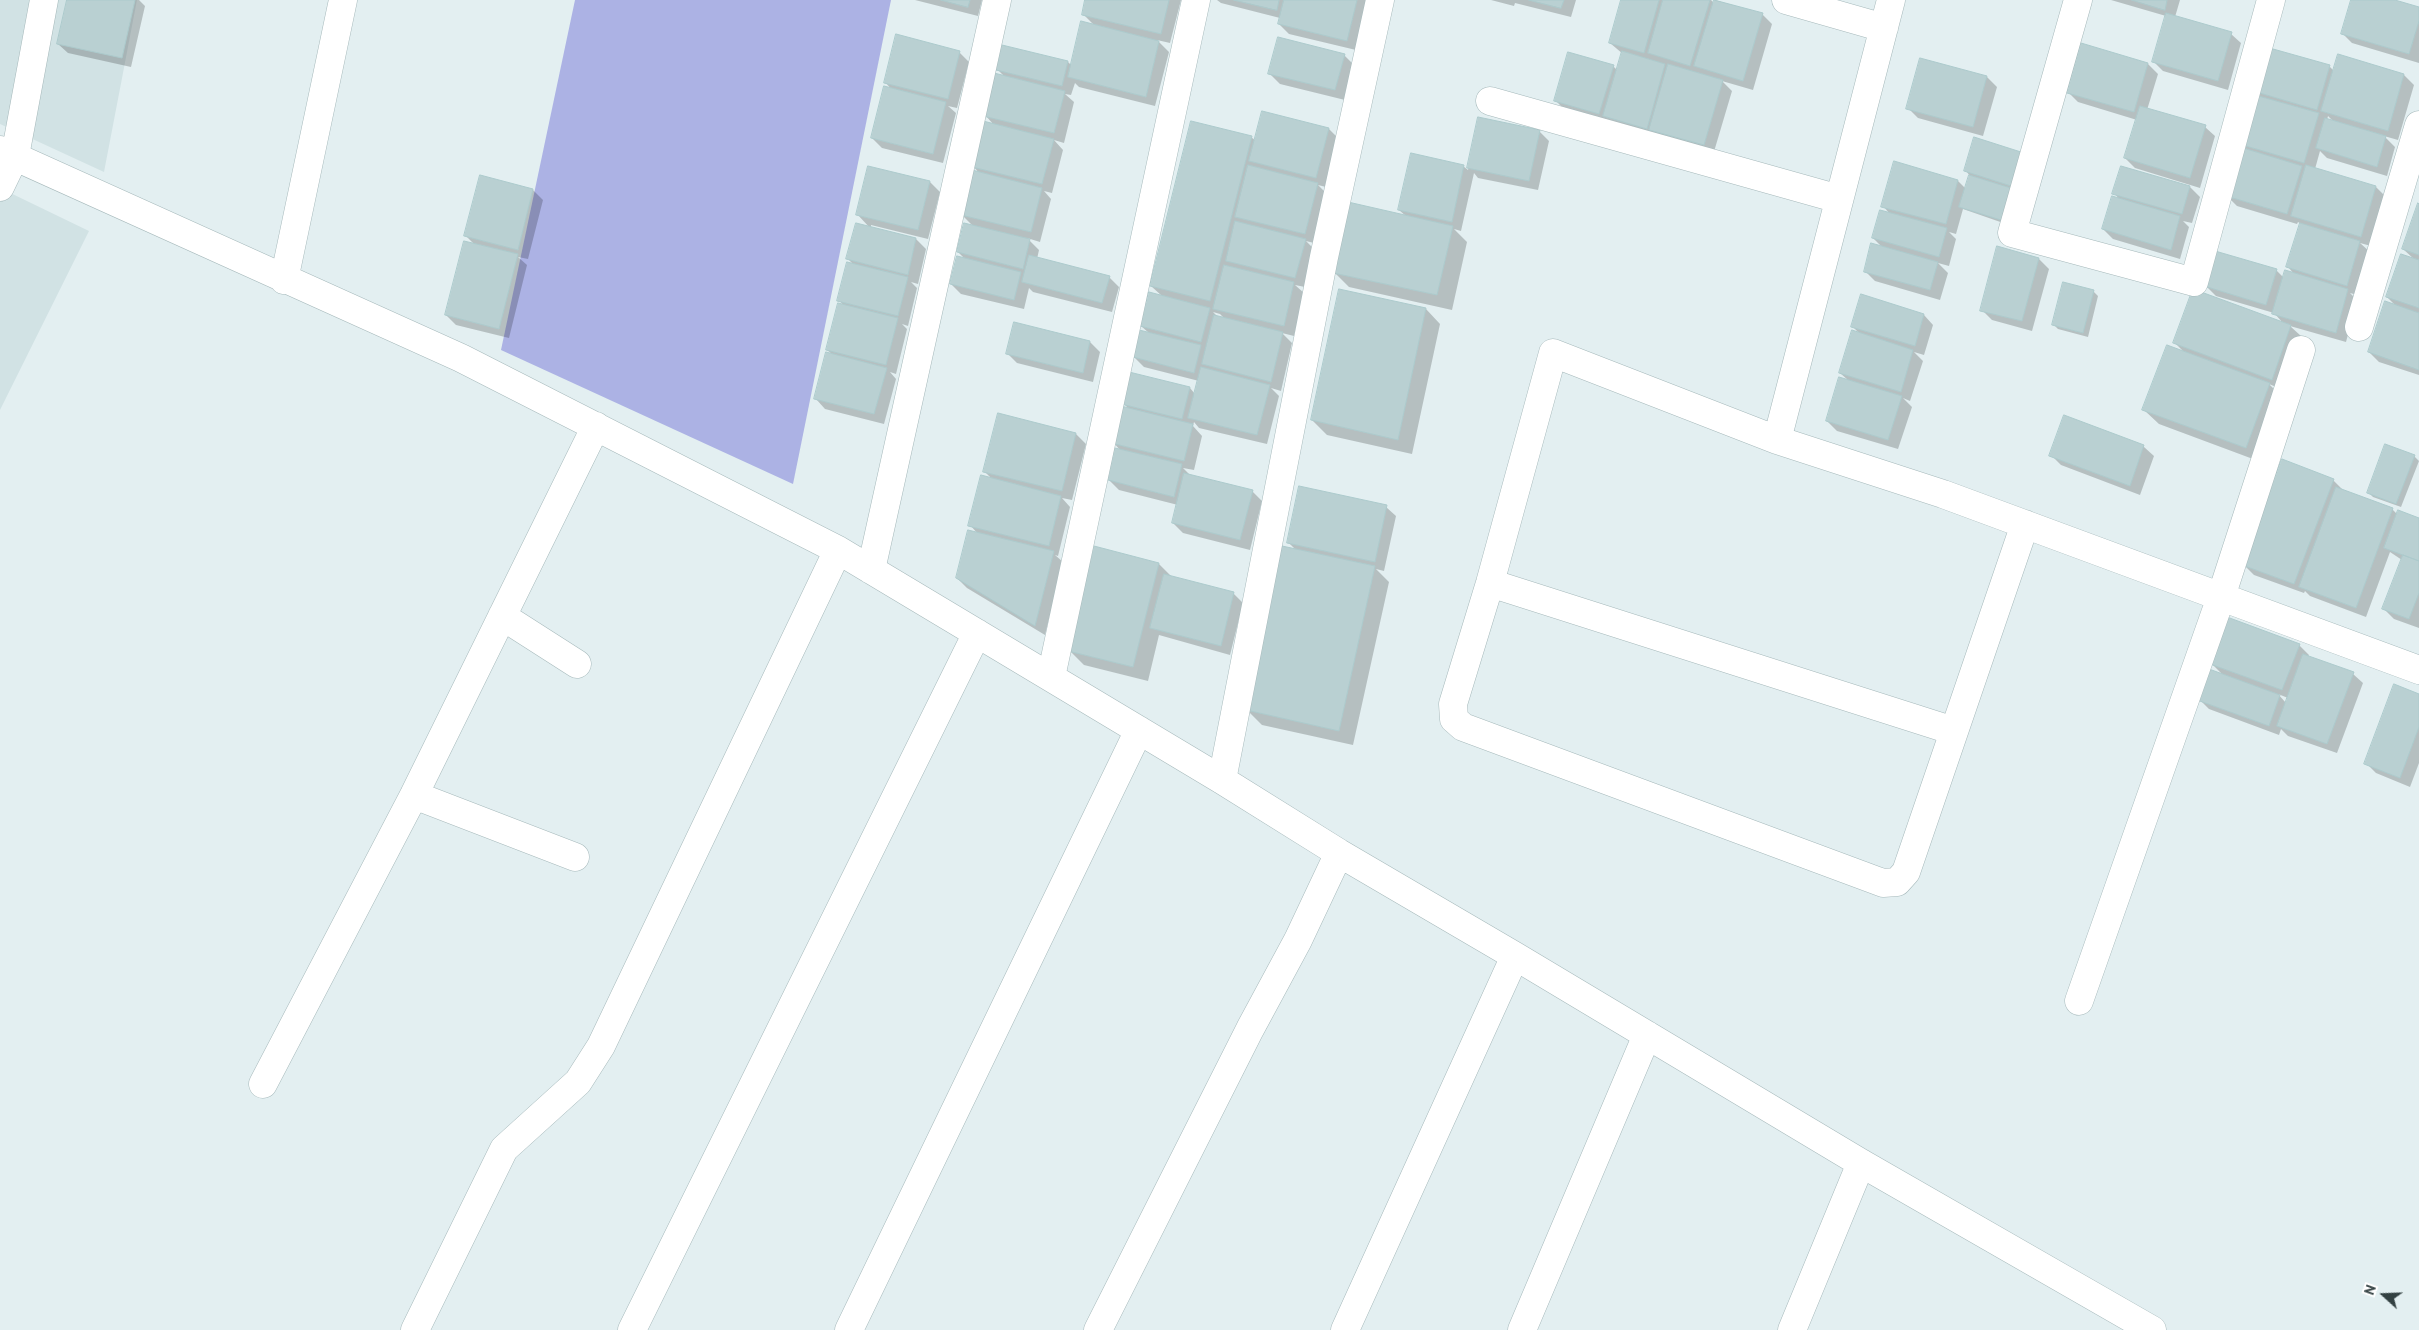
<!DOCTYPE html>
<html>
<head>
<meta charset="utf-8">
<style>
  body { margin:0 }
  #map { position:relative; width:2419px; height:1330px; overflow:hidden; background:#e3eff1; font-family:"PT Sans",sans-serif }
  canvas { display:block }
  .north { position:absolute; left:2359px; top:1270px; width:50px; height:50px; -webkit-text-stroke:4px #fff; paint-order:stroke; rotate:290deg; font-size:14px; font-weight:700; line-height:20px; text-align:center; color:#334142 }
  .north::after { content:''; display:block; margin:auto; width:18px; height:22px; background:#334142; clip-path:polygon(50% 0,100% 100%,50% 72%,0 100%) }
</style>
</head>
<body>
<div id="map">
<canvas width="2419" height="1330"></canvas>
<div class="north">N</div>
</div>
<script>
const c = document.querySelector('canvas').getContext('2d');
c.lineJoin = 'round';
function fillPath(path, color) {
  c.fillStyle = color;
  c.fill(path, 'evenodd');
}
function stroke(path, color, width, dash) {
  c.strokeStyle = color;
  c.lineWidth = width;
  c.lineCap = dash ? 'butt' : 'round';
  c.setLineDash(dash || []);
  c.stroke(path);
}
const residential = new Path2D(`
  M0 0H137L104 172 0 124Z
  M0 188 89 231 0 410Z`);
const green = new Path2D(`
  M575 0H891L793 484 501 350Z`);
const shadow = new Path2D(`
  M69 0H139L145 6 131 67 68 53 58 44Z
  M915 0H982L978 16Z
  M1087 0H1181L1170 43 1157 40 1169 52 1155 106 1079 87 1075 83 1071 95 1065 94 1074 102 1064 143 1054 140 1063 150 1052 193 1044 191 1051 199 1040 242 1027 238 1039 250 1037 259 1109 277 1119 287 1112 312 1033 292 1029 288 1024 309 961 294 951 284 966 260 958 252 974 227 962 215 980 174 973 166 994 125 985 115 1006 78 997 69 1068 62 1072 66 1095 26 1083 14Z
  M1217 0H1369L1356 50 1289 34 1279 24 1280 18 1221 3Z
  M1491 0H1576L1571 17 1515 3 1514 6Z
  M1622 0H1711L1714 3 1715 0 1762 14 1772 24 1753 90 1722 81 1732 91 1713 155 1565 110 1555 100 1613 66 1618 71 1623 54 1610 43Z
  M2111 0H2180L2175 17 2231 34 2241 43 2228 90 2163 71 2153 61 2166 16Z
  M2353 0H2390L2419 8V63L2352 43 2342 33Z
  M2082 45 2148 64 2158 74 2147 110 2205 127 2215 136 2200 188 2135 168 2125 158 2137 120 2078 102 2068 92Z
  M2267 48 2330 67 2334 71 2404 75 2414 85 2398 140 2384 136 2395 147 2387 176 2327 158 2320 151 2315 169 2376 187 2386 197 2371 246 2360 243 2370 252 2357 295 2350 293 2357 300 2346 342 2290 326 2301 336 2281 389 2269 384 2284 399 2261 462 2159 424 2144 410 2185 353 2175 343 2283 323 2274 313 2216 296 2206 286 2276 270 2284 278 2295 275 2288 267 2301 224 2298 222 2297 224 2237 206 2227 196 2248 151 2241 143 2262 98 2254 90ZM2328 116 2334 122 2327 120Z
  M959 52 969 62 957 108 948 106 956 113 943 163 882 148 872 138 892 90 885 82Z
  M1344 55 1354 65 1345 100 1280 84 1270 74Z
  M1987 77 1997 87 1983 136 1918 118 1908 108Z
  M1479 118 1539 131 1549 141 1538 190 1478 178 1474 173 1461 231 1454 229 1467 242 1452 310 1349 287 1334 272 1407 217 1399 210 1463 166 1468 170Z
  M1329 129 1339 139 1326 187 1318 185 1327 194 1314 243 1306 241 1315 250 1305 287 1295 285 1304 293 1294 336 1282 333 1292 343 1281 391 1271 388 1279 396 1267 444 1199 428 1194 422 1193 426 1202 436 1194 470 1183 468 1191 476 1252 491 1262 501 1250 550 1183 533 1173 523 1178 505 1119 490 1109 480 1120 450 1113 442 1129 409 1123 403 1130 373 1190 388 1195 394 1199 381 1144 367 1134 357 1149 333 1141 326 1162 296 1151 286 1251 137 1256 141ZM1213 312 1220 314 1225 319 1218 317Z
  M2023 154 2009 225 1963 209 1956 234 1949 232 1956 239 1949 266 1938 263 1948 273 1940 300 1875 281 1865 271 1883 248 1873 238 1890 214 1883 206 1958 181 1966 189 1970 176 1966 171Z
  M868 167 930 182 940 192 928 239 871 225V228L916 239 926 249 918 284 911 282 917 288 908 326 902 324 907 329 896 374 890 372 896 379 884 424 825 409 816 399 833 355 827 350 844 306 839 300 853 264 848 259 870 228 857 214Z
  M481 177 533 190 543 200 528 259 518 257 527 265 509 338 456 325 446 315 475 245 466 236Z
  M2190 187 2200 197 2192 223 2183 221 2189 227 2180 259 2113 239 2103 229 2120 200 2114 193Z
  M2419 205V375L2379 362 2369 352 2397 307 2387 297 2415 260 2403 249Z
  M2039 259 2049 269 2032 331 1992 320 1982 310Z
  M2093 291 2098 296 2088 337 2058 329 2053 324Z
  M1426 309 1440 324 1412 454 1327 435 1312 420Z
  M1924 315 1933 325 1924 355 1914 352 1923 361 1910 401 1903 398 1912 407 1898 449 1837 431 1827 421 1849 381 1840 373 1860 334 1852 326Z
  M1015 323 1090 342 1100 352 1093 382 1017 363 1007 353Z
  M999 415 1076 434 1086 444 1072 500 1062 498 1070 507 1058 556 1055 555 1063 562 1045 635 967 588 957 578 978 534 970 525 992 479 984 471Z
  M2065 417 2144 447 2154 456 2140 495 2061 465 2051 455Z
  M2414 456 2419 461 2401 507 2373 497 2369 493Z
  M2333 480 2343 490 2392 509 2398 515 2419 519V628L2394 619 2384 609 2402 560 2390 552 2366 617 2310 596 2305 591 2304 593 2254 575 2244 565Z
  M1386 507 1396 516 1384 571 1376 569 1389 582 1353 745 1262 725 1247 710 1297 551 1288 542Z
  M1095 548 1159 564 1173 578 1233 593 1243 603 1230 655 1159 635 1148 681 1084 665 1069 650Z
  M2299 645 2309 655 2308 657 2353 674 2363 683 2337 753 2288 736 2281 729 2279 735 2209 709 2199 699 2224 676 2211 663ZM2278 694 2288 698 2286 703Z
  M2419 695V763L2410 787 2376 773 2366 763Z`);
const building = new Path2D(`
  M67 0H135L122 58 57 44Z
  M941 0H970L968 7Z
  M1085 0H1169L1161 34 1082 15Z
  M1234 0H1279L1277 10Z
  M1284 0H1357L1347 41 1278 24Z
  M1529 0H1564L1561 8Z
  M1621 0H1659L1644 53 1609 43Z
  M1663 0H1710L1690 66 1648 53Z
  M1714 0 1763 13 1743 81 1694 66Z
  M2132 0H2167L2165 10Z
  M2351 0H2395L2419 7V21L2409 54 2341 34Z
  M2166 13 2232 32 2218 81 2152 62Z
  M1081 21 1159 41 1146 97 1068 77Z
  M896 34 960 51 948 99 884 83Z
  M1278 37 1345 54 1335 90 1268 74Z
  M2081 43 2148 63 2134 112 2067 93Z
  M1002 45 1068 61 1062 86 996 70Z
  M2266 47 2330 65 2317 110 2253 91Z
  M1622 51 1665 64 1647 129 1603 116Z
  M1568 52 1614 65 1599 114 1554 101Z
  M2338 54 2404 74 2388 131 2321 111Z
  M1920 58 1987 76 1973 127 1906 109Z
  M1668 64 1723 80 1704 145 1649 130Z
  M994 73 1065 91 1054 133 983 116Z
  M884 86 946 102 933 154 871 138Z
  M2255 95 2319 113 2304 163 2239 144Z
  M2140 106 2206 125 2190 178 2124 158Z
  M1262 111 1329 128 1316 178 1249 161Z
  M1478 117 1540 130 1529 181 1467 168Z
  M2325 118 2386 136 2377 167 2316 148Z
  M983 121 1054 139 1042 184 972 167Z
  M1191 121 1252 136 1210 301 1150 286Z
  M1974 137 2024 153 2014 187 1964 171Z
  M2240 147 2302 166 2287 214 2226 196Z
  M1411 153 1464 165 1452 222 1398 210Z
  M1894 161 1958 180 1946 224 1881 207Z
  M1248 165 1318 183 1305 234 1235 217Z
  M2306 165 2376 186 2361 237 2291 216Z
  M868 166 930 181 918 230 856 215Z
  M2121 166 2190 186 2182 214 2112 194Z
  M972 170 1042 188 1031 232 961 215Z
  M480 175 533 189 518 250 464 236Z
  M1969 175 2014 189 2004 221 1959 207Z
  M2112 196 2180 216 2171 250 2102 229Z
  M1348 202 1453 226 1437 295 1333 273Z
  M2418 203 2419 204V255L2402 249Z
  M1880 210 1947 228 1939 257 1872 238Z
  M1235 221 1306 239 1295 278 1226 261Z
  M856 223 916 238 908 275 846 259Z
  M964 223 1030 239 1023 269 957 252Z
  M2300 223 2360 241 2347 286 2286 267Z
  M464 241 518 254 499 329 445 315Z
  M1871 243 1938 262 1930 290 1864 272Z
  M1997 246 2039 258 2022 321 1980 311Z
  M2215 251 2277 269 2266 305 2204 286Z
  M2401 254 2419 260V308L2386 297Z
  M1029 255 1110 276 1102 303 1022 282Z
  M957 256 1021 272 1014 300 950 284Z
  M847 262 908 277 898 316 837 301Z
  M1224 265 1294 282 1284 326 1213 309Z
  M2285 270 2348 289 2336 333 2272 314Z
  M2063 282 2094 290 2083 333 2052 325Z
  M1339 289 1426 308 1398 440 1311 420Z
  M2193 289 2291 325 2272 380 2173 343Z
  M1149 292 1210 308 1201 342 1140 326Z
  M1861 294 1924 314 1915 346 1851 327Z
  M2385 301 2419 313V370L2368 352Z
  M838 303 898 318 886 365 826 350Z
  M1214 315 1283 332 1271 382 1202 364Z
  M1014 322 1090 341 1083 373 1006 354Z
  M1139 330 1201 345 1194 373 1133 357Z
  M1852 330 1913 350 1901 392 1839 373Z
  M2167 345 2270 383 2246 448 2142 410Z
  M826 352 887 368 874 414 814 399Z
  M1201 367 1270 385 1257 435 1188 418Z
  M1129 372 1190 387 1182 419 1121 404Z
  M1839 377 1902 396 1888 440 1826 421Z
  M1121 406 1193 424 1184 461 1111 443Z
  M998 413 1076 433 1062 491 983 472Z
  M2064 415 2144 445 2130 486 2049 456Z
  M2385 444 2415 455 2396 504 2367 493Z
  M1115 448 1182 464 1174 497 1108 480Z
  M2282 459 2334 479 2294 584 2242 565Z
  M1184 473 1253 490 1240 540 1172 523Z
  M981 475 1061 496 1049 546 968 526Z
  M1299 486 1387 505 1375 562 1287 543Z
  M2336 487 2393 508 2356 608 2299 587Z
  M2398 510 2419 518V561L2384 548Z
  M968 530 1054 551 1035 626 956 578Z
  M1094 546 1159 563 1133 667 1068 651Z
  M1282 546 1375 566 1339 731 1246 710Z
  M2403 555 2419 561V593L2409 619 2382 609Z
  M1164 574 1234 592 1221 646 1150 628Z
  M2227 617 2300 644 2282 690 2210 664Z
  M2303 654 2354 672 2327 744 2277 726Z
  M2209 669 2280 695 2269 726 2197 700Z
  M2394 684 2419 694V727L2400 778 2364 764Z`);
const minor = new Path2D(`
  M1786 0 1884 28
  M2078 0 2012 233 2194 282 2271 0
  M1490 101 1839 199
  M0 150 461 358 838 550 1222 780 1339 853 1515 956 1861 1163 2152 1330
  M0 187 15 156 44 0
  M284 280 343 0
  M2359 327 2419 125
  M1777 440 1891 0
  M2025 524 1906 872 1897 882 1883 883 1463 727 1454 719 1453 704 1490 583 1553 353 1777 440 1943 494 2419 670
  M871 570 997 0
  M1490 583 1954 731
  M502 616 577 664
  M1051 677 1196 0
  M1222 780 1324 257 1380 0
  M414 795 575 857
  M2079 1001 2221 597 2301 350
  M263 1084 414 795 596 426
  M415 1330 504 1149 578 1082 601 1046 838 550
  M632 1330 977 633
  M849 1330 1139 730
  M1098 1330 1250 1029 1298 940 1339 853
  M1345 1330 1515 956
  M1522 1330 1647 1035
  M1792 1330 1861 1163`);
fillPath(residential, '#d1e2e4');
fillPath(green, '#acb2e4');
fillPath(shadow, '#0003');
fillPath(building, '#b9d0d2');
stroke(building, '#accacc', 1);
stroke(minor, '#a6b9bb', 29);
stroke(minor, '#fff', 28);
</script>
</body>
</html>
